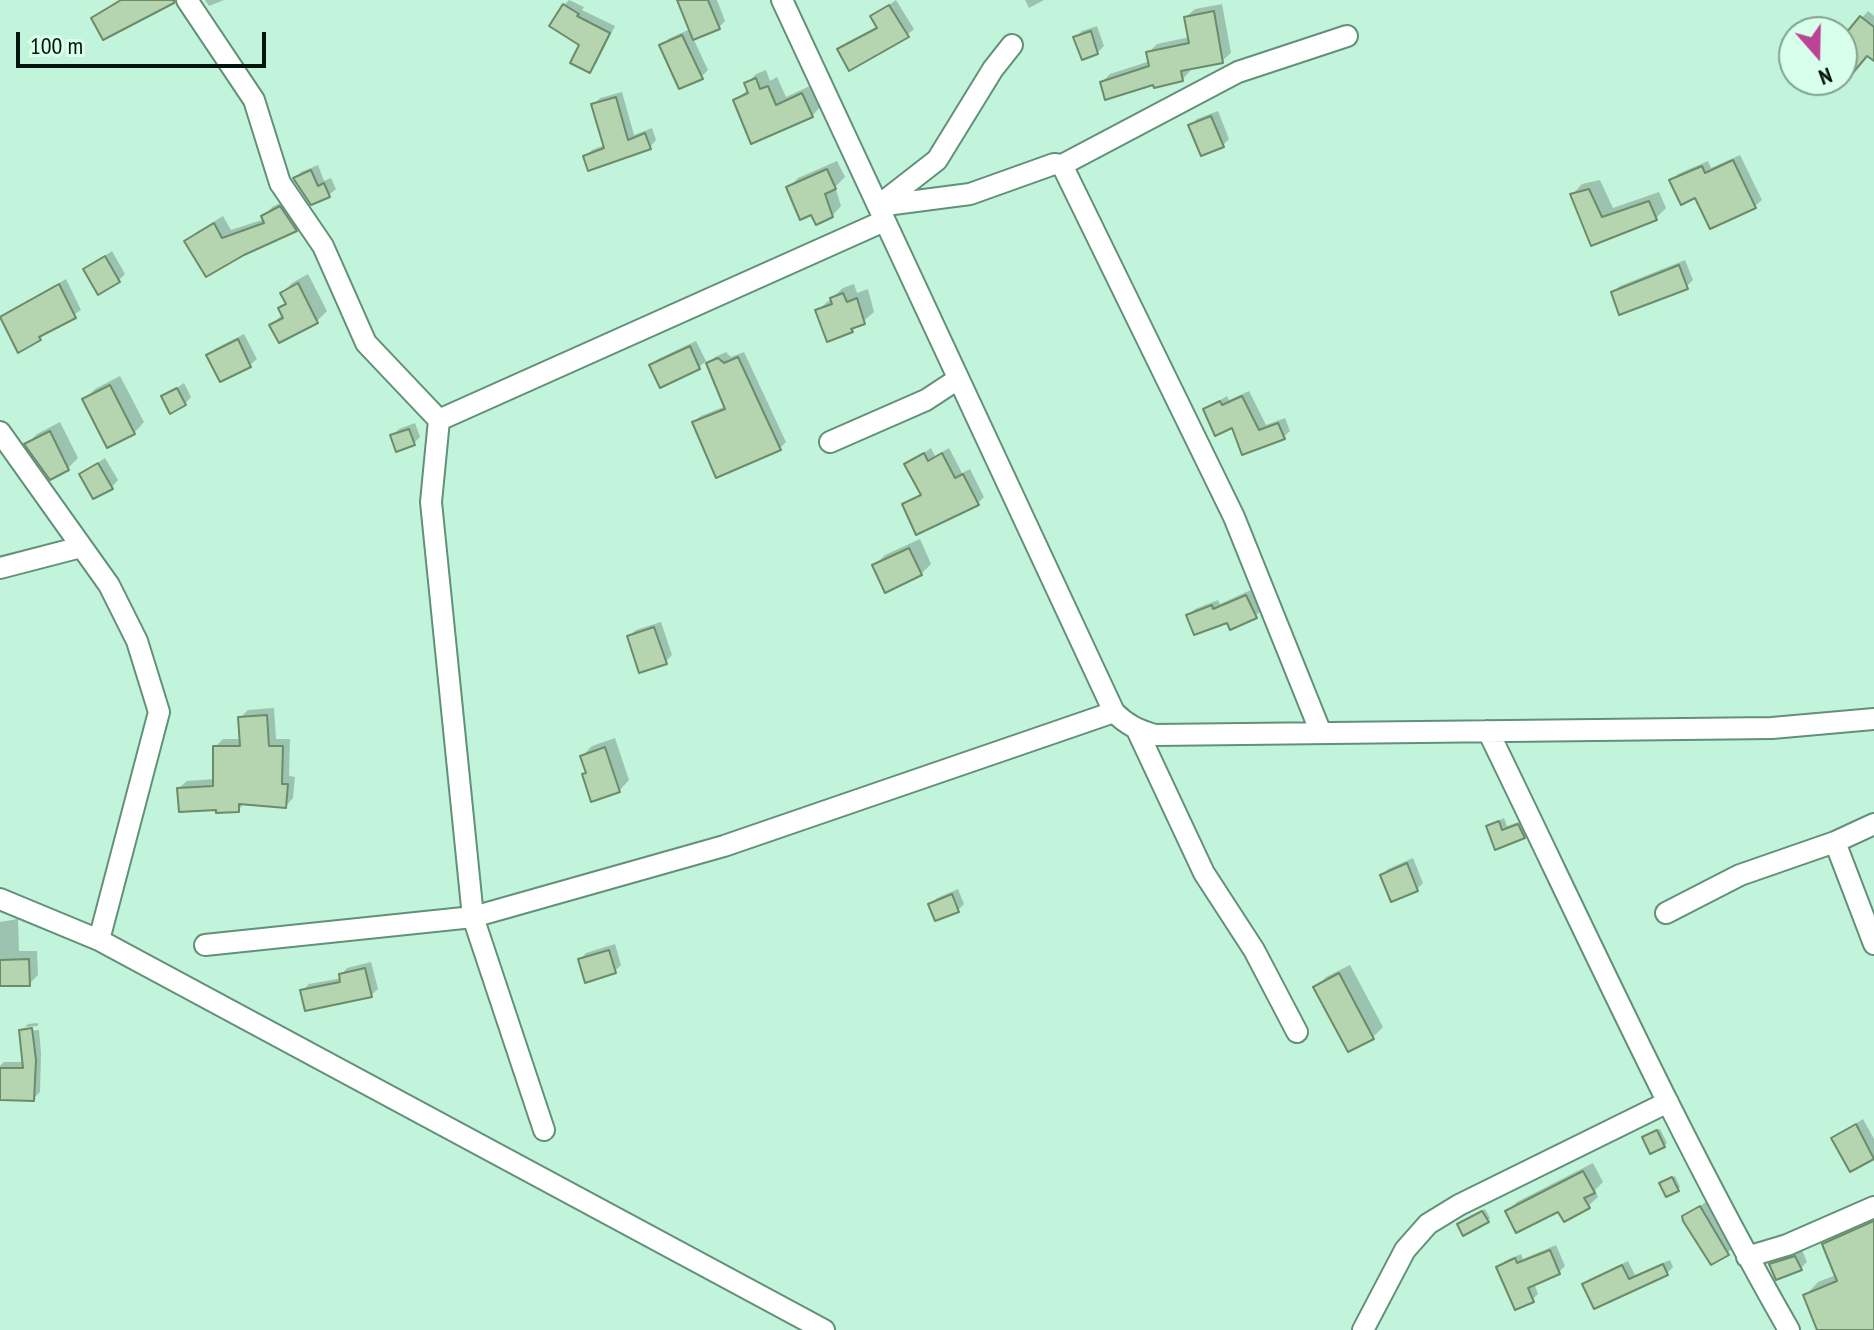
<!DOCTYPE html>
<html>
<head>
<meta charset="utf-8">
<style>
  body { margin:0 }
  #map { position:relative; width:1874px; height:1330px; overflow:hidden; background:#c2f4db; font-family:"PT Sans Narrow",sans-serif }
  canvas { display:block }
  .north { position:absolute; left:1778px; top:16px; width:80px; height:80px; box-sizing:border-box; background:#d7ffea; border:2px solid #82a191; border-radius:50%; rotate:160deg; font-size:22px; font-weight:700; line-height:32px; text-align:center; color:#03140c }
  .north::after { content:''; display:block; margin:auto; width:28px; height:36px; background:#bd4396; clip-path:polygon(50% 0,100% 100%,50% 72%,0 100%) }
  .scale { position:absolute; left:16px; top:32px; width:250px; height:36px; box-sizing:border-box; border:4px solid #03140c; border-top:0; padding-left:10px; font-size:24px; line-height:28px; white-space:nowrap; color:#03140c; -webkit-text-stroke:6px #d7ffea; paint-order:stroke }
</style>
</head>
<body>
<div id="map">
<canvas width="1874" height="1330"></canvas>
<div class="north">N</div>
<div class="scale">100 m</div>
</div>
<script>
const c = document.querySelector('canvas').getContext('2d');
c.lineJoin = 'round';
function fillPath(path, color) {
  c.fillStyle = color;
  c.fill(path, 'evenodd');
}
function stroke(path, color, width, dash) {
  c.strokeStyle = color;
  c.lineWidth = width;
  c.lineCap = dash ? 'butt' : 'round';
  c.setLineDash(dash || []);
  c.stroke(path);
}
const shadow = new Path2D(`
  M205 0H224L209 6Z
  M569 0 584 7 582 10 615 26 596 64 589 71 582 44 564 5Z
  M677 0H717L725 21 719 27 693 38 708 70 701 77 661 46 668 39 690 29Z
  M896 0 914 29 907 35 839 49 846 43 878 26 872 17Z
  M1025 0H1044L1029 8Z
  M1222 4 1231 53 1222 61 1189 67 1190 71 1182 80 1102 82 1110 74 1150 61 1148 53 1157 44 1190 37 1186 17 1195 9Z
  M1868 11 1874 16V48L1843 83 1840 80H1842V41Z
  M1097 26 1104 46 1097 53 1076 37 1082 31Z
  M766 70 770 81 777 77 786 97 812 85 821 106 812 116 735 100 749 89 746 84 756 74Z
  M622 92 634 135 652 128 656 140 650 147 585 157 592 150 605 145 593 105 600 98Z
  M1218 111 1229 139 1223 145 1190 126 1197 119Z
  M1740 155 1762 200 1755 206 1711 227 1696 196 1672 181 1678 174 1708 161 1711 168Z
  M837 161 845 177 835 187 841 206 832 216 812 212 788 188 798 178Z
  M318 165 324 181 331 178 336 189 329 195 295 179 301 172Z
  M1600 180 1613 208 1659 192 1666 208 1656 218 1592 243 1572 195 1582 184Z
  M289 199 304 221 296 230 268 244 244 253 187 241 195 233 223 216 231 230 265 219 264 216 272 207Z
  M112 251 125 274 119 280 85 269Z
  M1685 260 1693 280 1686 287 1613 292 1620 286Z
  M308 274 327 311 317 321 271 325 282 315 281 309 287 303 282 293 292 283Z
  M66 279 81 310 40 338 1 318 7 312Z
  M854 284 857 293 868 289 874 312 852 331 817 311 843 288Z
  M244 334 257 359 250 365 221 380 209 355 215 349Z
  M696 341 706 361 699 367 651 365 658 359Z
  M726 352 731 357 744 352 786 442 780 448 694 422 701 416 726 406 708 363 715 357Z
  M120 376 144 422 134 433 85 399 95 389Z
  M184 383 191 397 185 404 164 397Z
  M1249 391 1266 425 1285 418 1290 431 1283 437 1233 425 1205 409 1227 396 1229 400Z
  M60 422 78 458 68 468 50 477 27 444 37 434Z
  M415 423 420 437 414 443 392 436 399 429Z
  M931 448 935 456 949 448 962 473 970 469 984 497 978 503 904 505 922 493 907 464Z
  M105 458 118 480 112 487 81 474Z
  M920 539 931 564 921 574 874 566 885 555Z
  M1253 589 1262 610 1255 616 1228 620 1188 616 1195 609 1218 600 1220 604Z
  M661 622 672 655 665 662 629 636 636 630Z
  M274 708 276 739H290L289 776 295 777 293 798 286 806 245 803 238 810 179 788 187 781 215 779V747L223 739H241L240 718 248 710Z
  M615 738 629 780 619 791 584 775 587 771 582 756 592 746Z
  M1504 818 1507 826 1524 820 1529 831 1524 836 1488 826Z
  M1413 858 1423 883 1417 889 1382 875 1388 869Z
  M958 889 964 904 958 910 930 904 937 898Z
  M18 919 19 951H37L38 975 29 984H0V922Z
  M615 944 621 965 615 971 580 960 586 953Z
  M371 962 378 989 371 995 302 991 309 984 342 978 341 975 347 968Z
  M1350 965 1383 1027 1373 1037 1316 987 1326 977Z
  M38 1023V1026L25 1027V1031L39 1030 41 1053 40 1092 33 1099 0 1098V1066L4 1062H25L21 1031 28 1024Z
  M1863 1119 1874 1139V1157L1851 1170 1834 1138Z
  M1660 1129 1667 1143 1664 1145 1647 1135Z
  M1593 1163 1603 1182 1595 1190 1598 1197 1588 1206 1508 1211 1517 1202Z
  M1675 1176 1680 1187 1678 1190 1664 1181Z
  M1707 1201 1734 1247 1727 1253 1685 1217Z
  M1485 1209 1490 1218 1487 1221 1462 1222Z
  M1874 1215V1330H1825L1805 1296 1818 1282 1836 1275 1824 1244 1838 1231Z
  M1556 1245 1565 1266 1559 1272 1534 1283 1538 1294 1532 1300 1499 1267 1505 1261 1521 1254 1523 1259Z
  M1802 1250 1807 1262 1801 1268 1772 1264 1778 1258Z
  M1670 1260 1673 1267 1667 1273 1595 1307 1584 1285 1590 1279 1628 1261 1635 1275Z`);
const building = new Path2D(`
  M121 0H174V3L103 40 91 18Z
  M677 0H708L720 29 693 40Z
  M563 4 579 14 577 16 610 33 590 73 570 63 579 45 549 26Z
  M889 5 909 37 849 71 837 49 877 28 870 16Z
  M1214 11 1223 63 1181 71 1183 81 1154 88 1153 85 1105 100 1100 82 1149 66 1146 52 1189 43 1184 17Z
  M1860 16 1874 27V61L1867 56 1842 86V38Z
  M1091 31 1098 54 1082 60 1073 37Z
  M682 35 703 79 679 89 659 45Z
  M756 78 760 89 768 86 776 105 802 93 813 117 751 144 733 100 748 93 744 83Z
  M616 97 628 140 645 133 651 149 588 171 583 156 604 148 591 104Z
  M1211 116 1224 147 1201 156 1188 125Z
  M1733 160 1756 208 1710 229 1695 198 1681 205 1669 180 1702 166 1705 173Z
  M827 169 836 189 825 194 833 217 816 225 811 215 800 220 786 187Z
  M311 170 318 186 324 183 330 197 311 205 293 178Z
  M1589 189 1602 217 1649 201 1657 220 1591 246 1570 194Z
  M280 206 297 231 244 255 206 277 184 241 214 223 222 238 264 223 261 216Z
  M105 256 120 282 98 295 83 269Z
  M1679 265 1688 289 1619 315 1611 292Z
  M298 283 318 323 279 343 269 325 283 318 278 308 286 304 280 293Z
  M59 284 76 318 39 337 41 340 18 353 0 317Z
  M843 293 847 302 857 298 865 324 851 329 853 332 827 342 815 310 832 304 830 298Z
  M238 339 251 367 220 382 206 355Z
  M690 346 700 369 660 388 649 365Z
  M738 357 781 450 716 478 692 422 725 409 706 363 718 358 724 363Z
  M110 385 135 434 107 448 82 399Z
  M177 388 186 405 170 414 161 396Z
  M1242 396 1259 430 1278 423 1285 439 1242 455 1232 428 1215 436 1203 409 1220 401 1222 405Z
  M409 429 415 445 396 452 390 435Z
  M50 431 69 470 50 480 24 444Z
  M924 453 928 461 942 453 955 478 963 474 979 505 916 535 902 504 921 495 904 464Z
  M98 463 113 489 93 499 79 474Z
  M909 548 922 575 885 593 872 565Z
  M1246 595 1257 618 1230 630 1227 623 1194 635 1186 615 1212 605 1213 609Z
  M654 627 667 664 639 673 627 636Z
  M267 715 269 746H283L282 784H288L286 808 239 804V812L216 813V810L179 812 177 788 213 786V746H240L238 717Z
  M605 747 620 792 591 802 582 774 586 773 580 756Z
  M1499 821 1502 830 1518 824 1525 838 1495 850 1486 826Z
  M1407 863 1418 891 1391 902 1380 875Z
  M952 894 959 912 935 921 928 904Z
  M609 950 616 973 585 983 578 959Z
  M29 959 30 986H0V960Z
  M365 968 372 997 305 1011 300 990 340 982 339 974Z
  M1339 973 1374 1039 1348 1052 1313 987Z
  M32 1028 36 1060 34 1101 0 1100V1068H23L19 1030Z
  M1856 1124 1874 1159 1850 1172 1831 1138Z
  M1657 1130 1665 1147 1650 1154 1642 1137Z
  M1583 1171 1595 1193 1584 1198 1590 1208 1564 1222 1558 1212 1516 1233 1505 1211Z
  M1672 1177 1679 1191 1666 1197 1659 1183Z
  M1700 1206 1729 1255 1711 1265 1683 1221 1682 1216Z
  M1482 1211 1489 1222 1463 1236 1457 1224Z
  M1874 1221V1330H1817L1803 1295 1837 1281 1822 1244Z
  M1550 1250 1560 1274 1528 1288 1534 1302 1515 1310 1496 1267 1515 1258 1517 1263Z
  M1795 1256 1802 1270 1776 1280 1769 1264Z
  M1663 1264 1668 1275 1594 1309 1582 1284 1622 1265 1629 1279Z`);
const minor = new Path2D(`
  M187 0 254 100 280 183 323 246 366 343 439 420
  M782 0 1114 712C1127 725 1138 730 1155 735L1772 728 1874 719
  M1012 45 993 69 937 160 878 206 970 194 1054 164 1062 165 1238 72 1347 36
  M1062 165 1234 517 1321 733
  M0 432 109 585 137 641 159 712 99 940
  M830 442 926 400 958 379
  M0 568 81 547
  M1137 730 1204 873 1254 950 1297 1032
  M1488 731C1586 932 1678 1136 1789 1330
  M1835 842 1874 944
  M0 899 99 940 824 1330
  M1666 913 1740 875 1835 842 1874 824
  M205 945 473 917 724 846 1114 712
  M544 1130 473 917 431 502 439 420 884 221
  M1747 1257 1787 1245 1874 1207
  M1363 1330 1405 1250 1428 1224 1459 1205 1668 1102`);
fillPath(shadow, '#0003');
fillPath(building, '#b4d5b0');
stroke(building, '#6c8b69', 2);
stroke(minor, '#629079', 24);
stroke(minor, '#fff', 20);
</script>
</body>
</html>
